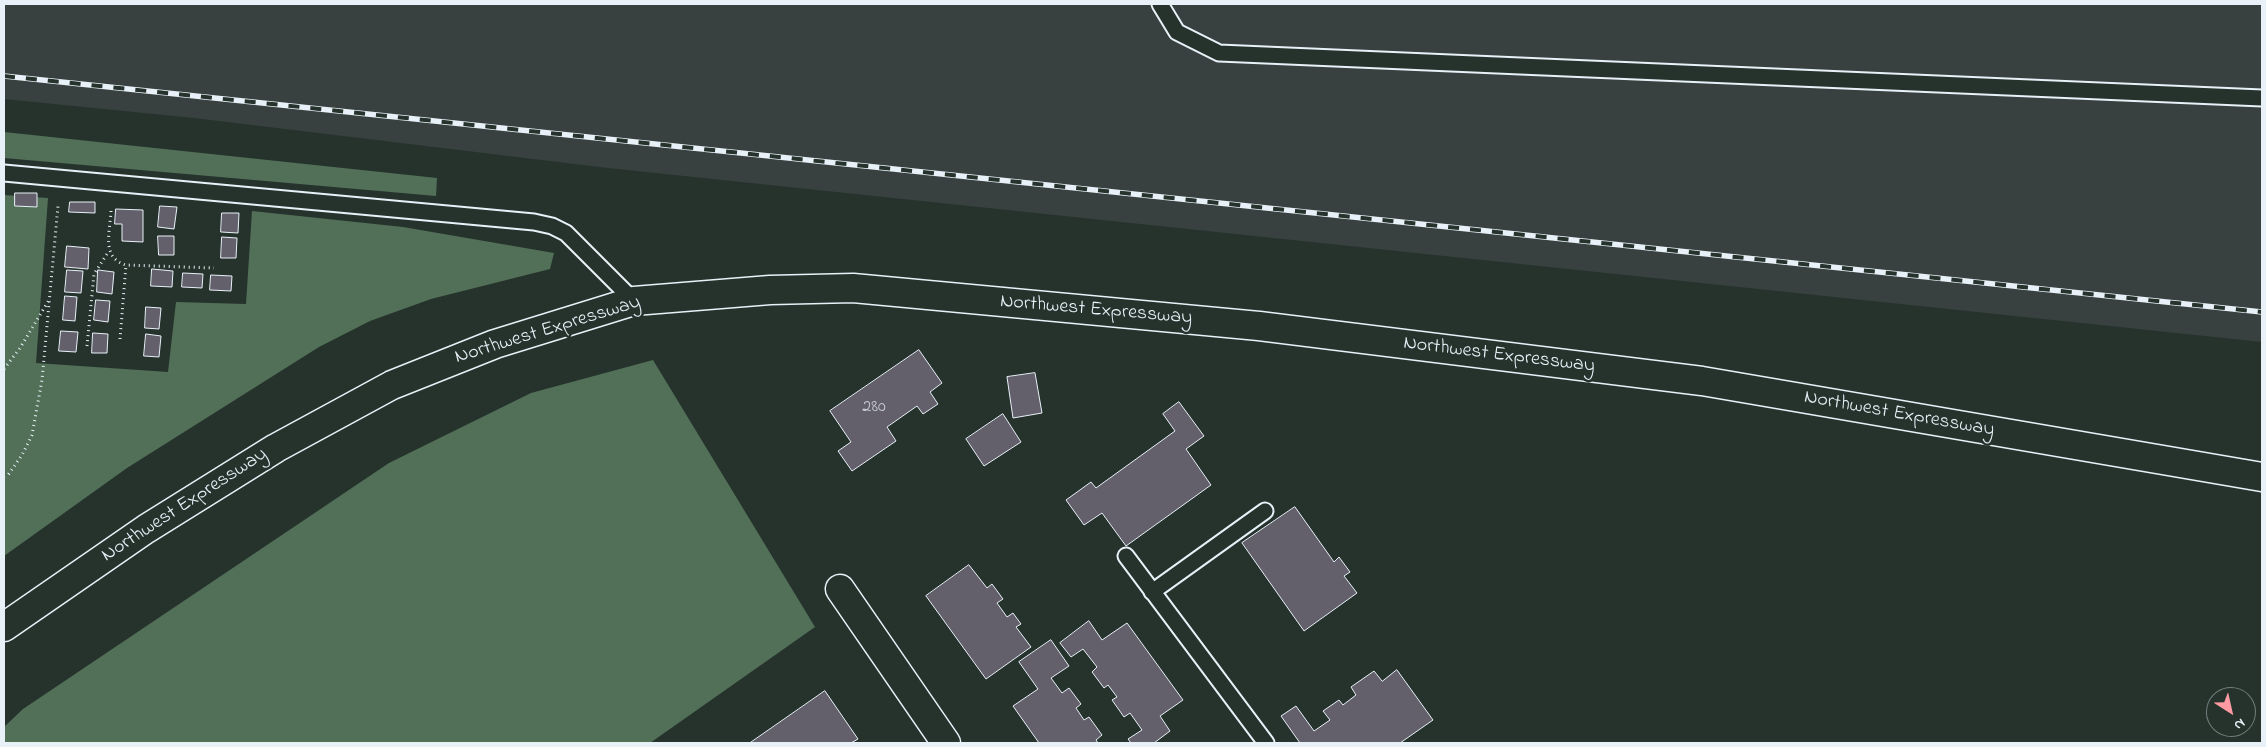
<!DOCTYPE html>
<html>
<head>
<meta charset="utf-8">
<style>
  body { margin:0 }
  #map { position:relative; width:2266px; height:747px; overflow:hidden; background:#26332d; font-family:"Indie Flower",sans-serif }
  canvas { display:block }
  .frame { position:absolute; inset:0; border:5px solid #e8f1f8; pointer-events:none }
  .north { position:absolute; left:2206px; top:687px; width:50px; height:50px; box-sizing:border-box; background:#26332d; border:1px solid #747f7e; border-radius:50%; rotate:145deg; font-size:14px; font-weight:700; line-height:20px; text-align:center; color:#e8f1f8 }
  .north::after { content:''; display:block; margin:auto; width:18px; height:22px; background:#ff9aa2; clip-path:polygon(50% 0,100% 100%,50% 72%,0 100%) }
</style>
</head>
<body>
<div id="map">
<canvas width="2266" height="747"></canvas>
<div class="frame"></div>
<div class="north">N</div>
</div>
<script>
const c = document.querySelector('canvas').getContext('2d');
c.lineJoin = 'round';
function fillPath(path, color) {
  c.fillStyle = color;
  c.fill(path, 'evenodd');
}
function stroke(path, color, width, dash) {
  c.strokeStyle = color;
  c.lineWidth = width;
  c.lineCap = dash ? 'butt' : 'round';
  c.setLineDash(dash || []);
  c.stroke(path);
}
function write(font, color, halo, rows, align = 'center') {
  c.font = font + ' "Indie Flower",sans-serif';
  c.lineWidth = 5;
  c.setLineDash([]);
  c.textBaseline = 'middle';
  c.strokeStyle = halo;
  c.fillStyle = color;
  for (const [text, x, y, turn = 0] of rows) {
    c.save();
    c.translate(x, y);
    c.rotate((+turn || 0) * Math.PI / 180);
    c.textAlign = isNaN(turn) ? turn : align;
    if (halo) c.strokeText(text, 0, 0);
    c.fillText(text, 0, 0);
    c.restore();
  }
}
const built = new Path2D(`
  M4 4H2262V342L608 168 194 118 4 99Z`);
const green = new Path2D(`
  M4 132 437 178 436 196 4 158Z
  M4 195 48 198 36 363 168 372 176 302 246 304 252 211 403 227 554 253 550 269 431 299 370 321 319 347 127 468 4 556Z
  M653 360 815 627 650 743H4V727L23 709 389 463 531 393Z`);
const building = new Path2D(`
  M15 193H37V207L15 206Z
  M70 202H95V213L69 212Z
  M160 206 177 207 174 229 158 227Z
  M116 209 143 210V242L122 241V224H115Z
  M222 213H239L238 233 221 232Z
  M158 236H174V255H159Z
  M222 237 237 238 236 258H221Z
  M67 246 89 248 88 269 65 267Z
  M152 269 173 271 172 287 151 286Z
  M67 270 83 271 81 293 65 292Z
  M98 270 114 272 112 294 97 292Z
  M183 273 203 274 202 288 182 287Z
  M211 275 232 276 231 291 210 290Z
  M65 296 77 297 75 321 63 320Z
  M96 300 110 301 108 322 94 320Z
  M146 307 161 308 159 329 145 328Z
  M61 331 78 332 76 352 59 351Z
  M93 333 108 334 107 353H92Z
  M146 334 161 336 159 357 144 356Z
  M919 350 942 383 930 392 938 404 923 414 917 406 887 427 896 441 852 471 838 451 851 442 830 411Z
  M1035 373 1042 413 1013 418 1007 377Z
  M1179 402 1204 436 1186 449 1211 485 1126 546 1102 513 1084 525 1066 500 1091 482 1096 488 1175 431 1163 414Z
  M1003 414 1021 442 984 466 966 439Z
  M1295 507 1334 562 1339 557 1350 572 1344 576 1357 593 1304 631 1242 543Z
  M969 565 987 588 992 584 1003 599 997 603 1007 617 1013 613 1021 624 1016 627 1031 647 986 679 926 596Z
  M1089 621 1102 640 1127 623 1183 700 1160 716 1170 731 1154 743H1131L1128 739 1142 730 1130 713 1124 717 1112 700 1117 697 1108 685 1104 688 1092 672 1097 667 1083 649 1071 657 1060 643Z
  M1051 640 1069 666 1051 678 1062 693 1069 688 1081 704 1076 708 1084 720 1089 717 1102 735 1096 740 1098 743H1039L1013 706 1038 689 1019 662Z
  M1397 670 1433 720 1400 743H1300L1281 716 1296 706 1314 731 1330 720 1323 711 1339 700 1343 705 1356 695 1351 687 1374 671 1382 681Z
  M825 691 858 739 851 743H750Z`);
const path = new Path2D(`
  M111 211C110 232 101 258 126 265L214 268
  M120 339 126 265
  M87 346 94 274 109 251
  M4 369 20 348 49 300
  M4 476 8 475 22 455 32 435 42 380 58 206`);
const service = new Path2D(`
  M1160 4 1177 32 1219 53 2262 98
  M4 173 534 222 552 226 566 233 634 301
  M1126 556 1266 743
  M1152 592 1265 511`);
const minor = new Path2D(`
  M840 589 946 743`);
const secondary = new Path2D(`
  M4 627 146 529 276 448 392 385 495 344 634 301 770 290 853 288 1259 326 1702 381 2262 477`);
const rail = new Path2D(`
  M4 76 2262 312`);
const numberNames = [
  ["280",874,408]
];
const streetNames = [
  ["Northwest Expressway",1096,311,5],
  ["Northwest Expressway",548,331,-17],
  ["Northwest Expressway",1499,356,7],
  ["Northwest Expressway",1899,415,10],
  ["Northwest Expressway",185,506,-33]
];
fillPath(built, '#394040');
fillPath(green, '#527058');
fillPath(building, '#64606b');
stroke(building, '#e8f1f8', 1);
stroke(service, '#e8f1f8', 19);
stroke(minor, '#e8f1f8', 31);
stroke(secondary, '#e8f1f8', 31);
stroke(path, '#e8f1f8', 3, [1, 4]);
stroke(service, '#26332d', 15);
stroke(minor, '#26332d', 28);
stroke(secondary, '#26332d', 28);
stroke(rail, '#e8f1f8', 5.5);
stroke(rail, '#26332d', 4, [11]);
write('18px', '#c7cdd5', null, numberNames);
write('20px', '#e8f1f8', '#26332d', streetNames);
</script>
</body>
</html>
